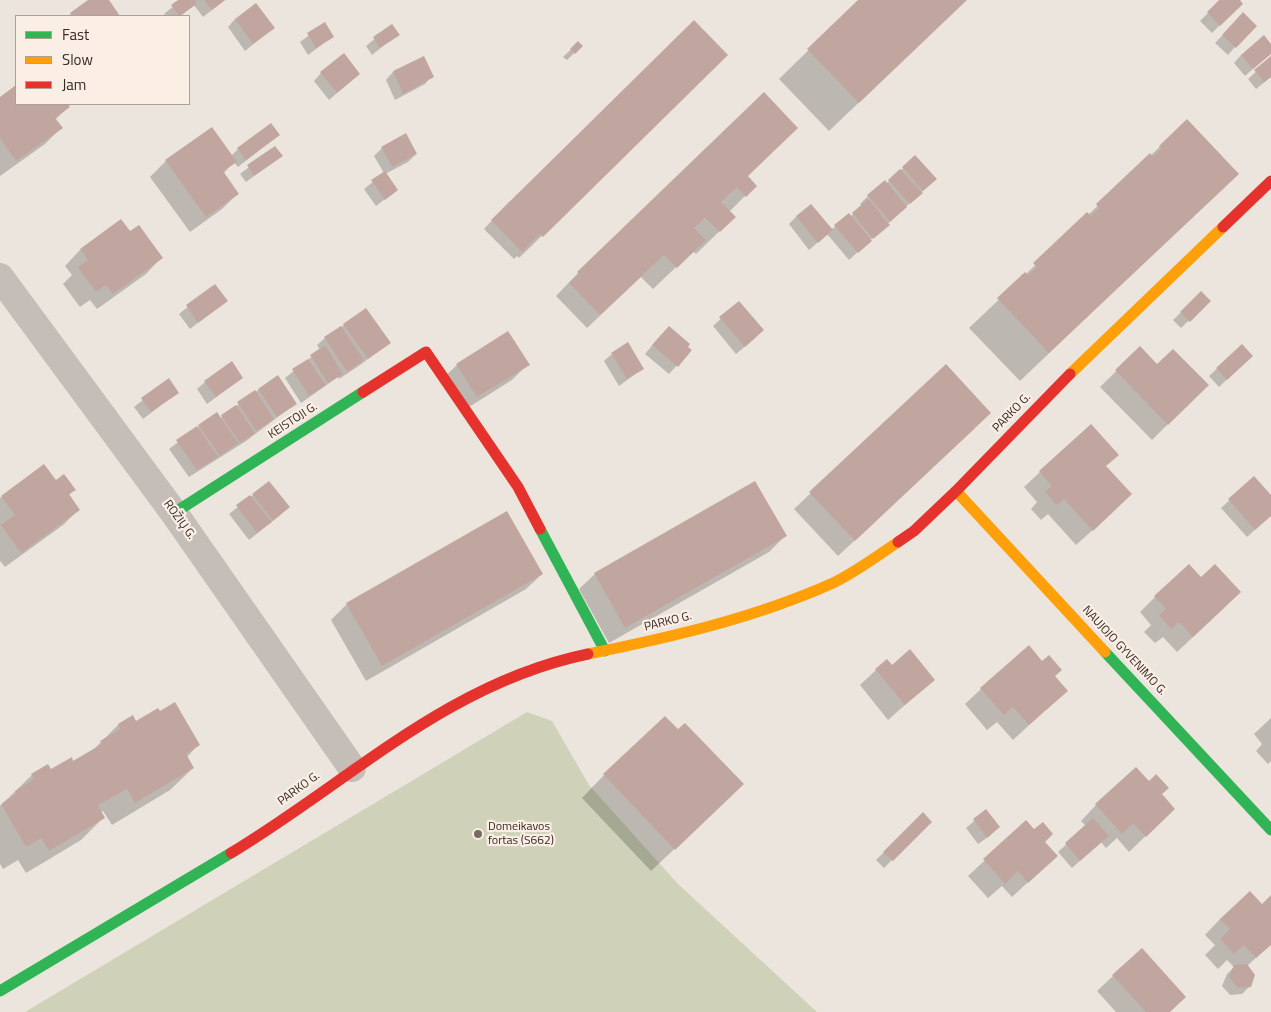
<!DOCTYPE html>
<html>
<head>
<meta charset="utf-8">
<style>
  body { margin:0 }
  #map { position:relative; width:1271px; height:1012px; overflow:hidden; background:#ece5de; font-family:"Titillium Web",sans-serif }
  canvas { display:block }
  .legend { position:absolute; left:15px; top:15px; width:175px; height:90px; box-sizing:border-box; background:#faeee5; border:1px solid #aca099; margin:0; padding:6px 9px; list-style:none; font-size:15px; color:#362a26 }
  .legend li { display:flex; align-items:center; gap:10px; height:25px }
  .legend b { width:25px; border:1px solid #aca099 }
</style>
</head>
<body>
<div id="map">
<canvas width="1271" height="1012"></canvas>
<ul class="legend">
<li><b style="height:6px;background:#30b455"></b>Fast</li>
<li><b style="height:6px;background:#ff9f0a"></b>Slow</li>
<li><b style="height:6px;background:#e5322d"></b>Jam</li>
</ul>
</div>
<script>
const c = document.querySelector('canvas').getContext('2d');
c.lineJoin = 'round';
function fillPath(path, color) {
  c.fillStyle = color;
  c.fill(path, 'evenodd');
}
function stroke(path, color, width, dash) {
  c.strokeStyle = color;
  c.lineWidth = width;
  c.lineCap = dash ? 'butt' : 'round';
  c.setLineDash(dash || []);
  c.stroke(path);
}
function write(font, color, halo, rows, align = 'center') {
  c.font = font + ' "Titillium Web",sans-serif';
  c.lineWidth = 4.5;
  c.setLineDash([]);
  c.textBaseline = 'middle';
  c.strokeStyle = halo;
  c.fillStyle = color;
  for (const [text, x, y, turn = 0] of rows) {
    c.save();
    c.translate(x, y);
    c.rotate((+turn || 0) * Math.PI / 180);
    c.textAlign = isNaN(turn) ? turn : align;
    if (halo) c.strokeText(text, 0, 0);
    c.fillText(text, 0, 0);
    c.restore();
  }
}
const green = new Path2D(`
  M527 712 552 721 589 785 678 884 817 1012H25Z`);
const shadow = new Path2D(`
  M90 0H107L119 16H68Z
  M181 0H225L203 17 194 5 181 16H166L164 14Z
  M860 0H966L829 131 779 79Z
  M1221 0H1238L1241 4 1212 33 1200 21Z
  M1243 14 1235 47 1228 55 1215 43Z
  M235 19 273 28 245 51 228 27Z
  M324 24 332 37 308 55 300 42Z
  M392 25 398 34 372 55 366 46Z
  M578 43 581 46 567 60 563 57Z
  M1271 46V53L1245 76 1234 63 1241 55Z
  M424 58 432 76 425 84 395 100 386 80 393 72Z
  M1271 58V77L1256 89 1248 79Z
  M321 73 359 74 329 100 314 81Z
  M704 78 519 258 517 256 514 259 484 229 509 202Z
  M16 87V104H66L68 107 55 120 61 128 45 144 0 176V98Z
  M1187 121 1237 174 1020 381 969 328Z
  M279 135 238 167 234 162 223 174 237 194 222 209 190 232 150 177 166 161 231 156 238 149Z
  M275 147 281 156 246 182 240 174Z
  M382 148 416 154 408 162 385 174 397 190 376 206 364 189 384 173 374 156Z
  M915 157 927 187 849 260 827 234 809 250 789 224 797 216 831 230 849 215 850 217 862 206 860 204 868 196 884 182 886 184Z
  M746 177 755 186 729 212 734 217 696 254 693 251 653 289 641 277 587 328 556 296 578 273Z
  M121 221 130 233 161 258 146 274 97 309 90 300 80 307 63 284 72 275 65 266 80 250Z
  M215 285 226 301 190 329 179 314Z
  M1201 293 1209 301 1181 328 1173 320Z
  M739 302 755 338 736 354 713 326Z
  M344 325 389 343 360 365 339 379 338 377 301 403 285 378 320 350 317 345 325 338Z
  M661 335 691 350 669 374 645 354Z
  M1242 346 1244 363 1219 387 1209 376Z
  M1140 348 1157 366 1207 385 1152 440 1100 387Z
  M612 354 642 369 619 386 604 361Z
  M528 364 512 380 461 412 441 380 457 365Z
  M946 366 974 429 838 556 794 509Z
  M242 378 207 404 197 389 205 382Z
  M168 380 177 393 143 419 134 407Z
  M258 390 295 404 246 441 189 477 169 449 199 426 220 418Z
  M44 466 56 481 74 490 68 496 78 510 63 525 5 567 0 561V498Z
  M1105 466 1115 510 1076 545 1048 514 1041 520 1031 509 1037 502 1024 487 1040 472Z
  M1254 478 1271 497V515L1247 537 1221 508Z
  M253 495 280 515 249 540 229 514Z
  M785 536 769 552 609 643 579 589 595 574Z
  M542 574 526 589 366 681 331 620 347 604Z
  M1155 597 1224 608 1177 652 1163 637 1155 643 1144 632 1151 625 1140 612Z
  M876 670 933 680 888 720 860 685Z
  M1053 676 1066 691 1013 740 997 722 987 730 965 704 981 689Z
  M133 717 136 722 198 745 187 757 193 768 170 790 112 825 103 811 101 812 104 817 81 840 26 873 18 860 3 869 0 864V806L32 775 73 763 91 752 118 725Z
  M1271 718V761L1268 764 1256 751 1262 744 1254 734Z
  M604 775 719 807 651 871 582 798Z
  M1096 805 1158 824 1129 852 1117 838 1106 848 1101 842 1072 868 1058 852 1086 826 1081 821Z
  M986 811 991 835 978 844 966 828Z
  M923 814 930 822 884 868 876 860Z
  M1026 822 1056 856 1012 897 1002 886 988 898 968 876Z
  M1271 897V944L1247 966 1250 986 1242 994 1230 995 1222 986 1227 974 1234 967 1227 960 1218 969 1205 955 1215 945 1205 935 1220 919 1262 906Z
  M1113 976 1170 1012H1116L1097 991Z`);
const building = new Path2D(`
  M88 0H109L120 16H72L70 13Z
  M178 0H195L197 4 179 16 171 5Z
  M204 0H225L212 10Z
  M858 0H967L859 103 807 49Z
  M1219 0H1240L1243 4 1220 26 1207 12Z
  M256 3 275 28 253 44 235 19Z
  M1243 12 1257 26 1236 48 1222 35Z
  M694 20 728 55 543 237 540 234 522 252 491 220Z
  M325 22 334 37 316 48 307 33Z
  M392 24 400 35 380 48 373 37Z
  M1264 35 1271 44V54L1253 69 1241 55Z
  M578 41 583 46 575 54 570 49Z
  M344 53 360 74 337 93 320 72Z
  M424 56 434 77 403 94 393 71Z
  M1271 56V77L1264 82 1254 70Z
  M16 85V104H68L70 107 55 118 63 128 16 161 0 138V97Z
  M764 92 798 128 748 176 757 186 746 197 737 187 721 202 736 217 720 232 705 218 694 228 706 240 677 268 664 255 600 315 569 283 579 274 577 272Z
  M1187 119 1239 174 1049 353 997 298 1025 272 1028 275 1037 267 1033 263 1087 212 1091 216 1099 208 1096 204 1150 153 1153 157 1161 149 1159 146Z
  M271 123 280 135 246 160 237 148Z
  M212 127 237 162 223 171 239 194 206 217 165 160Z
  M406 133 417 154 392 167 381 147Z
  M275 146 283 156 254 176 247 165Z
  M915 155 937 179 923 191 902 167Z
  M900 169 923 193 910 204 888 180Z
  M385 171 398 190 385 200 371 180Z
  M885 180 907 207 890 222 867 195Z
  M868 199 890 225 873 239 852 213Z
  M811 204 833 230 818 243 796 216Z
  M849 213 872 241 858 253 834 225Z
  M121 219 130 231 139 225 163 258 113 294 106 285 96 292 78 267 88 260 80 249Z
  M215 284 228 301 198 323 186 305Z
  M1201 291 1211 301 1190 322 1180 312Z
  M739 301 764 330 745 347 719 317Z
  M366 308 391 343 368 359 343 324Z
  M341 326 364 360 347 372 324 337Z
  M669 326 690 344 688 347 692 350 678 367 652 345Z
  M508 331 530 365 477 397 456 364Z
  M628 342 644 369 627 379 611 353Z
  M1242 344 1253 356 1227 380 1216 368Z
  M325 345 343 374 328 383 310 355Z
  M1140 346 1157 364 1173 349 1209 385 1168 425 1115 370Z
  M308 359 326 385 309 396 292 369Z
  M232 361 243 378 216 397 204 381Z
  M946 364 991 413 855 541 809 492Z
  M278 375 297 404 277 417 258 389Z
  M169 378 179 393 151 412 141 398Z
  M255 390 274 419 256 431 237 402Z
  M236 405 255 433 240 443 221 415Z
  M217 412 238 443 220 456 198 425Z
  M1091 424 1119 455 1106 466 1132 494 1093 531 1064 499 1057 505 1045 492 1052 486 1039 471Z
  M197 426 218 457 197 470 176 440Z
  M44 464 56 480 64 474 76 490 69 494 80 510 21 553 1 525 15 515 1 496Z
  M1254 476 1271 495V516L1255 530 1228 499Z
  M269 481 290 507 273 521 252 494Z
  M755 481 787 536 625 628 594 573Z
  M250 495 272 522 257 533 236 505Z
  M507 511 543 574 382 666 346 603Z
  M1189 564 1201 577 1215 564 1241 592 1193 637 1179 622 1171 629 1159 615 1166 609 1154 596Z
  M1029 645 1042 661 1049 655 1062 670 1055 676 1068 691 1029 725 1013 707 1004 715 980 688Z
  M910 649 935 680 905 705 875 669 887 659 892 665Z
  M175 702 200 745 186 754 194 768 135 803 127 789 98 805 105 818 49 851 41 838 26 847 1 804 16 794 15 791 34 779 31 774 48 764 51 769 72 757 73 761 102 744 100 741 120 729 118 724 133 715 136 721 158 708 160 711Z
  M665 716 678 729 685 723 744 784 675 850 603 774Z
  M1136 767 1149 781 1156 774 1169 788 1162 794 1175 809 1146 837 1133 823 1122 834 1095 804Z
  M986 809 1000 827 987 838 973 819Z
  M923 812 932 822 893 861 883 852Z
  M1093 818 1109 836 1080 861 1065 843Z
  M1026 820 1034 829 1043 822 1053 834 1045 842 1058 856 1028 883 1018 871 1005 884 983 859Z
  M1250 891 1262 904 1271 895V945L1256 958 1244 945 1234 954 1220 939 1230 929 1220 919Z
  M1142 948 1186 997 1170 1012H1146L1112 975Z
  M1247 964 1255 975 1251 987 1238 988 1229 977 1234 965Z`);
const street = new Path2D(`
  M0 277 174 513 352 768`);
const fast = new Path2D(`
  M174 513 363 392
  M540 529 605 651
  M1105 652 1271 830
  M0 991 231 853`);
const slow = new Path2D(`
  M1070 374 1223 227
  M956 491 1105 652
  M588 654C672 637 755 618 833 583 856 572 877 556 898 542`);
const jam = new Path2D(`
  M1223 227 1271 181
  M363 392 426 352 518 487 540 529
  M898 542 914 531 956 491 1070 374
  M231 853C349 782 447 683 588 654`);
const markers = [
  [478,834,5,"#766b66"]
];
const streetNames = [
  ["PARKO G.",1012,413,-46],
  ["KEISTOJI G.",293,421,-33],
  ["ROŽIŲ G.",179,520,54],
  ["PARKO G.",668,622,-14],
  ["NAUJOJO GYVENIMO G.",1124,651,47],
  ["PARKO G.",299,789,-36]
];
const poiNames = [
  ["Domeikavos",488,827],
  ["fortas (S662)",488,841]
];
fillPath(green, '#cfd2b8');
fillPath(shadow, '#0003');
fillPath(building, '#c1a69f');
stroke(street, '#c5bdb8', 28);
stroke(fast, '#30b455', 11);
stroke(slow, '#ff9f0a', 11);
stroke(jam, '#e5322d', 11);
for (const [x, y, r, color] of markers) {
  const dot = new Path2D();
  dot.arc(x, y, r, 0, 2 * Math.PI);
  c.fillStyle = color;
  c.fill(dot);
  stroke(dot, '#faeee5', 2);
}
write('12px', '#362a26', '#faeee5', streetNames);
write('12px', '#362a26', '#faeee5', poiNames, 'left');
</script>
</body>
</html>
